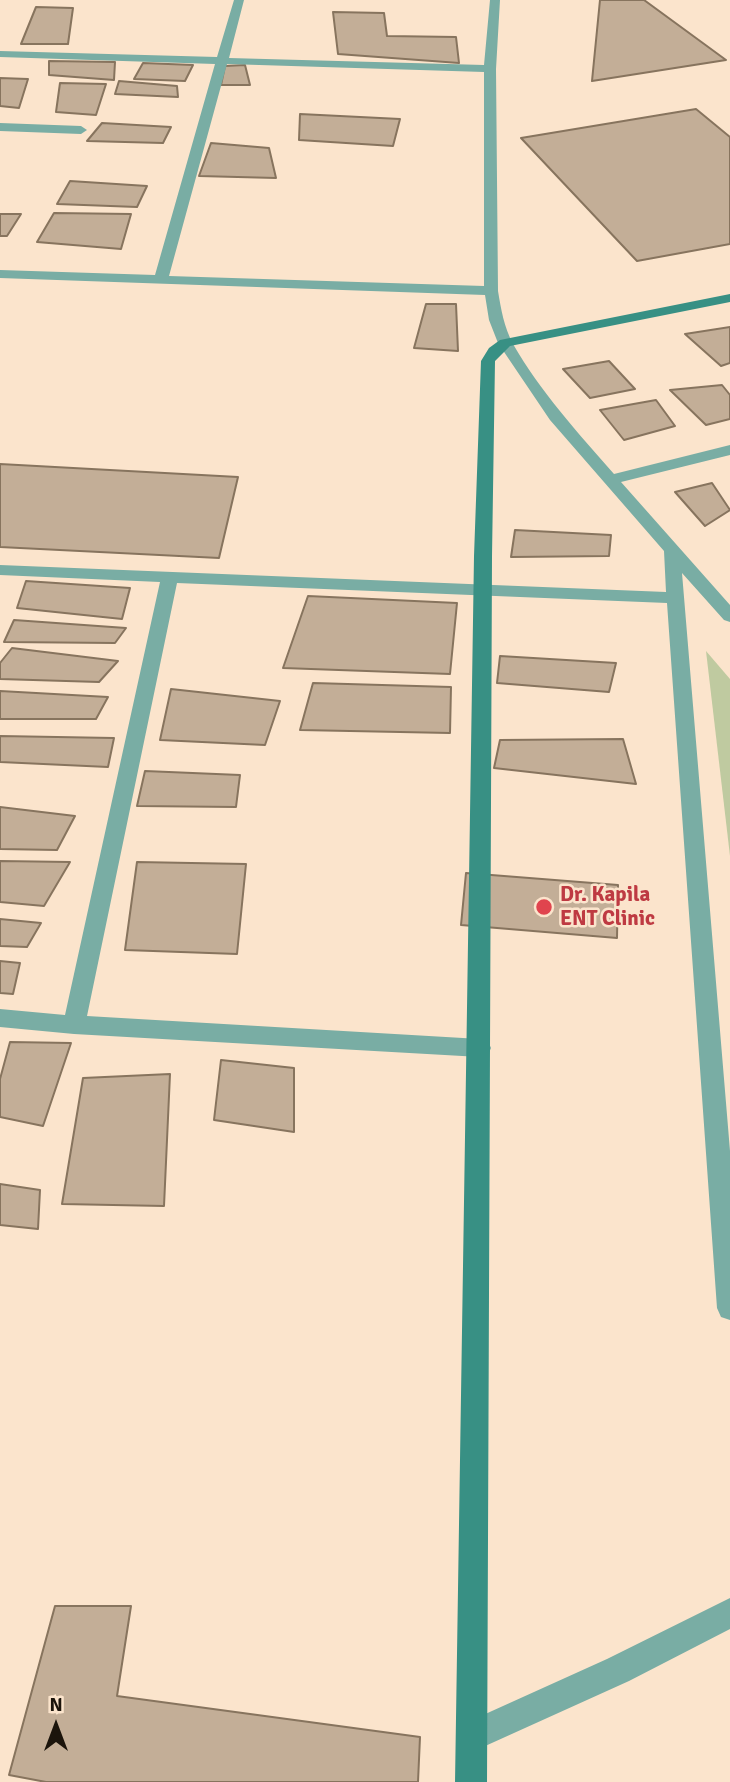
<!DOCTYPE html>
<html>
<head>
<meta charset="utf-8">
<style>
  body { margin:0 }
  #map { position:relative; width:730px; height:1782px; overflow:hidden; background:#fbe4cc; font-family:Signika,sans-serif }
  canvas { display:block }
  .north { position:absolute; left:21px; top:1691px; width:70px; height:70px; -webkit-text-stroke:5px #fbe4cc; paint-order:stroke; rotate:0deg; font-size:19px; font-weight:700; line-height:28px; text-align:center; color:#1b140b }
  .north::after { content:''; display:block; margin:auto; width:24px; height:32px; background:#1b140b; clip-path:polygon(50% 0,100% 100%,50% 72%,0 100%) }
</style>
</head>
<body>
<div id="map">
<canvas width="730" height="1782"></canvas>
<div class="north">N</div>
</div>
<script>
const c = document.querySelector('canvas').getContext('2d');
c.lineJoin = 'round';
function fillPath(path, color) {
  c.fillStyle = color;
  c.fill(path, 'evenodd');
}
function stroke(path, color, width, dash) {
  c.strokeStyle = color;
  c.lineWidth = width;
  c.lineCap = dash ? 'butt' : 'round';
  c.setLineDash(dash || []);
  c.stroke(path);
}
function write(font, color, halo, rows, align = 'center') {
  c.font = font + ' Signika,sans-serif';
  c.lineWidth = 5;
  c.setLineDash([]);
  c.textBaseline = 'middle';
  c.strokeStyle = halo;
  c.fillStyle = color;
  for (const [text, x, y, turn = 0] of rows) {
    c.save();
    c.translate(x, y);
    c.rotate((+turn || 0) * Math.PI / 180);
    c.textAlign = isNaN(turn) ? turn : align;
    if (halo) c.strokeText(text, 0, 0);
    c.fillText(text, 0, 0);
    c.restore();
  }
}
const green = new Path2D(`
  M706 651 730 679V856Z`);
const building = new Path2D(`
  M600 0H644L726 60 592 81Z
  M36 7 73 8 68 44H21Z
  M333 12 384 13 387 36 456 37 459 63 338 54Z
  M49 61 115 62 114 80 49 75Z
  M143 63 193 65 185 81 134 79Z
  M245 65 250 85H221L225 66Z
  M0 78 28 79 19 108 0 106Z
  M119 81 177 86 178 97 115 94Z
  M60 83 106 84 96 115 56 112Z
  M696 109 730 137V244L637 261 521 138Z
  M300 114 400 119 393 146 299 140Z
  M102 123 171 127 163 143 87 141Z
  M211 143 269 148 276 178 199 176Z
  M70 181 147 186 137 207 57 204Z
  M54 213 131 214 121 249 37 242Z
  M0 214H21L7 236H0Z
  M426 304H456L458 351 414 348Z
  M730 327V363L721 366 685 334Z
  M609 361 635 389 590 398 563 369Z
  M722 385 730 395V419L706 425 670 390Z
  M656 400 675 426 624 440 600 410Z
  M0 464 238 477 219 558 0 547Z
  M712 483 730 510 705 526 675 492Z
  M515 530 611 535 609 556 511 557Z
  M26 581 130 588 122 619 17 608Z
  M308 596 457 603 450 674 283 668Z
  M14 620 126 628 115 643 4 642Z
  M12 648 118 661 99 682 0 679V663Z
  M500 656 616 663 609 692 497 683Z
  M313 683 451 687 450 733 300 730Z
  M171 689 280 701 265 745 160 740Z
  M0 691 108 697 96 719H0Z
  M0 736 114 738 108 767 0 762Z
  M623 739 636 784 494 768 500 740Z
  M145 771 240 775 236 807 137 806Z
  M0 807 75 816 57 850 0 849Z
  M0 861 70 862 44 906 0 902Z
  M137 862 246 864 237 954 125 950Z
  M466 873 618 885 617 938 461 925Z
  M0 919 41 923 27 947 0 946Z
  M0 961 20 963 13 994 0 993Z
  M10 1042 71 1043 43 1126 0 1117V1079Z
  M221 1060 294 1068V1132L214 1120Z
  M170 1074 164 1206 62 1204 83 1078Z
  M0 1184 40 1190 38 1229 0 1225Z
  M55 1606H131L117 1696 420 1737 418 1782H46L9 1775Z`);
const street = new Path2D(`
  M234 0H244L229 58 484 65 490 0H500L496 69 498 291C501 309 504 327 513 344 540 391 578 433 614 474L730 445V455L621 482 730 605V622L724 620 682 573 730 1151V1320L721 1317 717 1308 667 603 177 583 87 1016 480 1039 488 1041 491 1048 488 1055 480 1057 74 1034 0 1027V1009L65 1015 160 582 0 575V565L666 592 664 551 550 420 498 343 489 320 485 295 0 278V270L155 275 215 64 0 57V51L217 57ZM227 64 484 72V286L169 276Z
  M0 123 81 126 87 130 81 134 0 131Z
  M730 1598V1629L629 1681 483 1747 472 1751 461 1747 457 1736 461 1725 607 1659Z`);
const secondary = new Path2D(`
  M730 294V302L510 346 495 361 492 556 487 1782H455L474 556 481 361 489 348 500 340Z`);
const markers = [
  [544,907,9,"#e0444e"]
];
const healthNames = [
  ["Dr. Kapila",560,895],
  ["ENT Clinic",560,919]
];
fillPath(green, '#bfcaa0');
fillPath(building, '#c3ae97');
stroke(building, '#87745e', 2);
fillPath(street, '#79ada4');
fillPath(secondary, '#389084');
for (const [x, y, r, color] of markers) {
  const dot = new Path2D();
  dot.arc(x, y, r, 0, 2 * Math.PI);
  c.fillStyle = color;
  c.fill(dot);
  stroke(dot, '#fbe4cc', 2.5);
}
write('bold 21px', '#be3a42', '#fbe4cc', healthNames, 'left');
</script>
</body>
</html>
